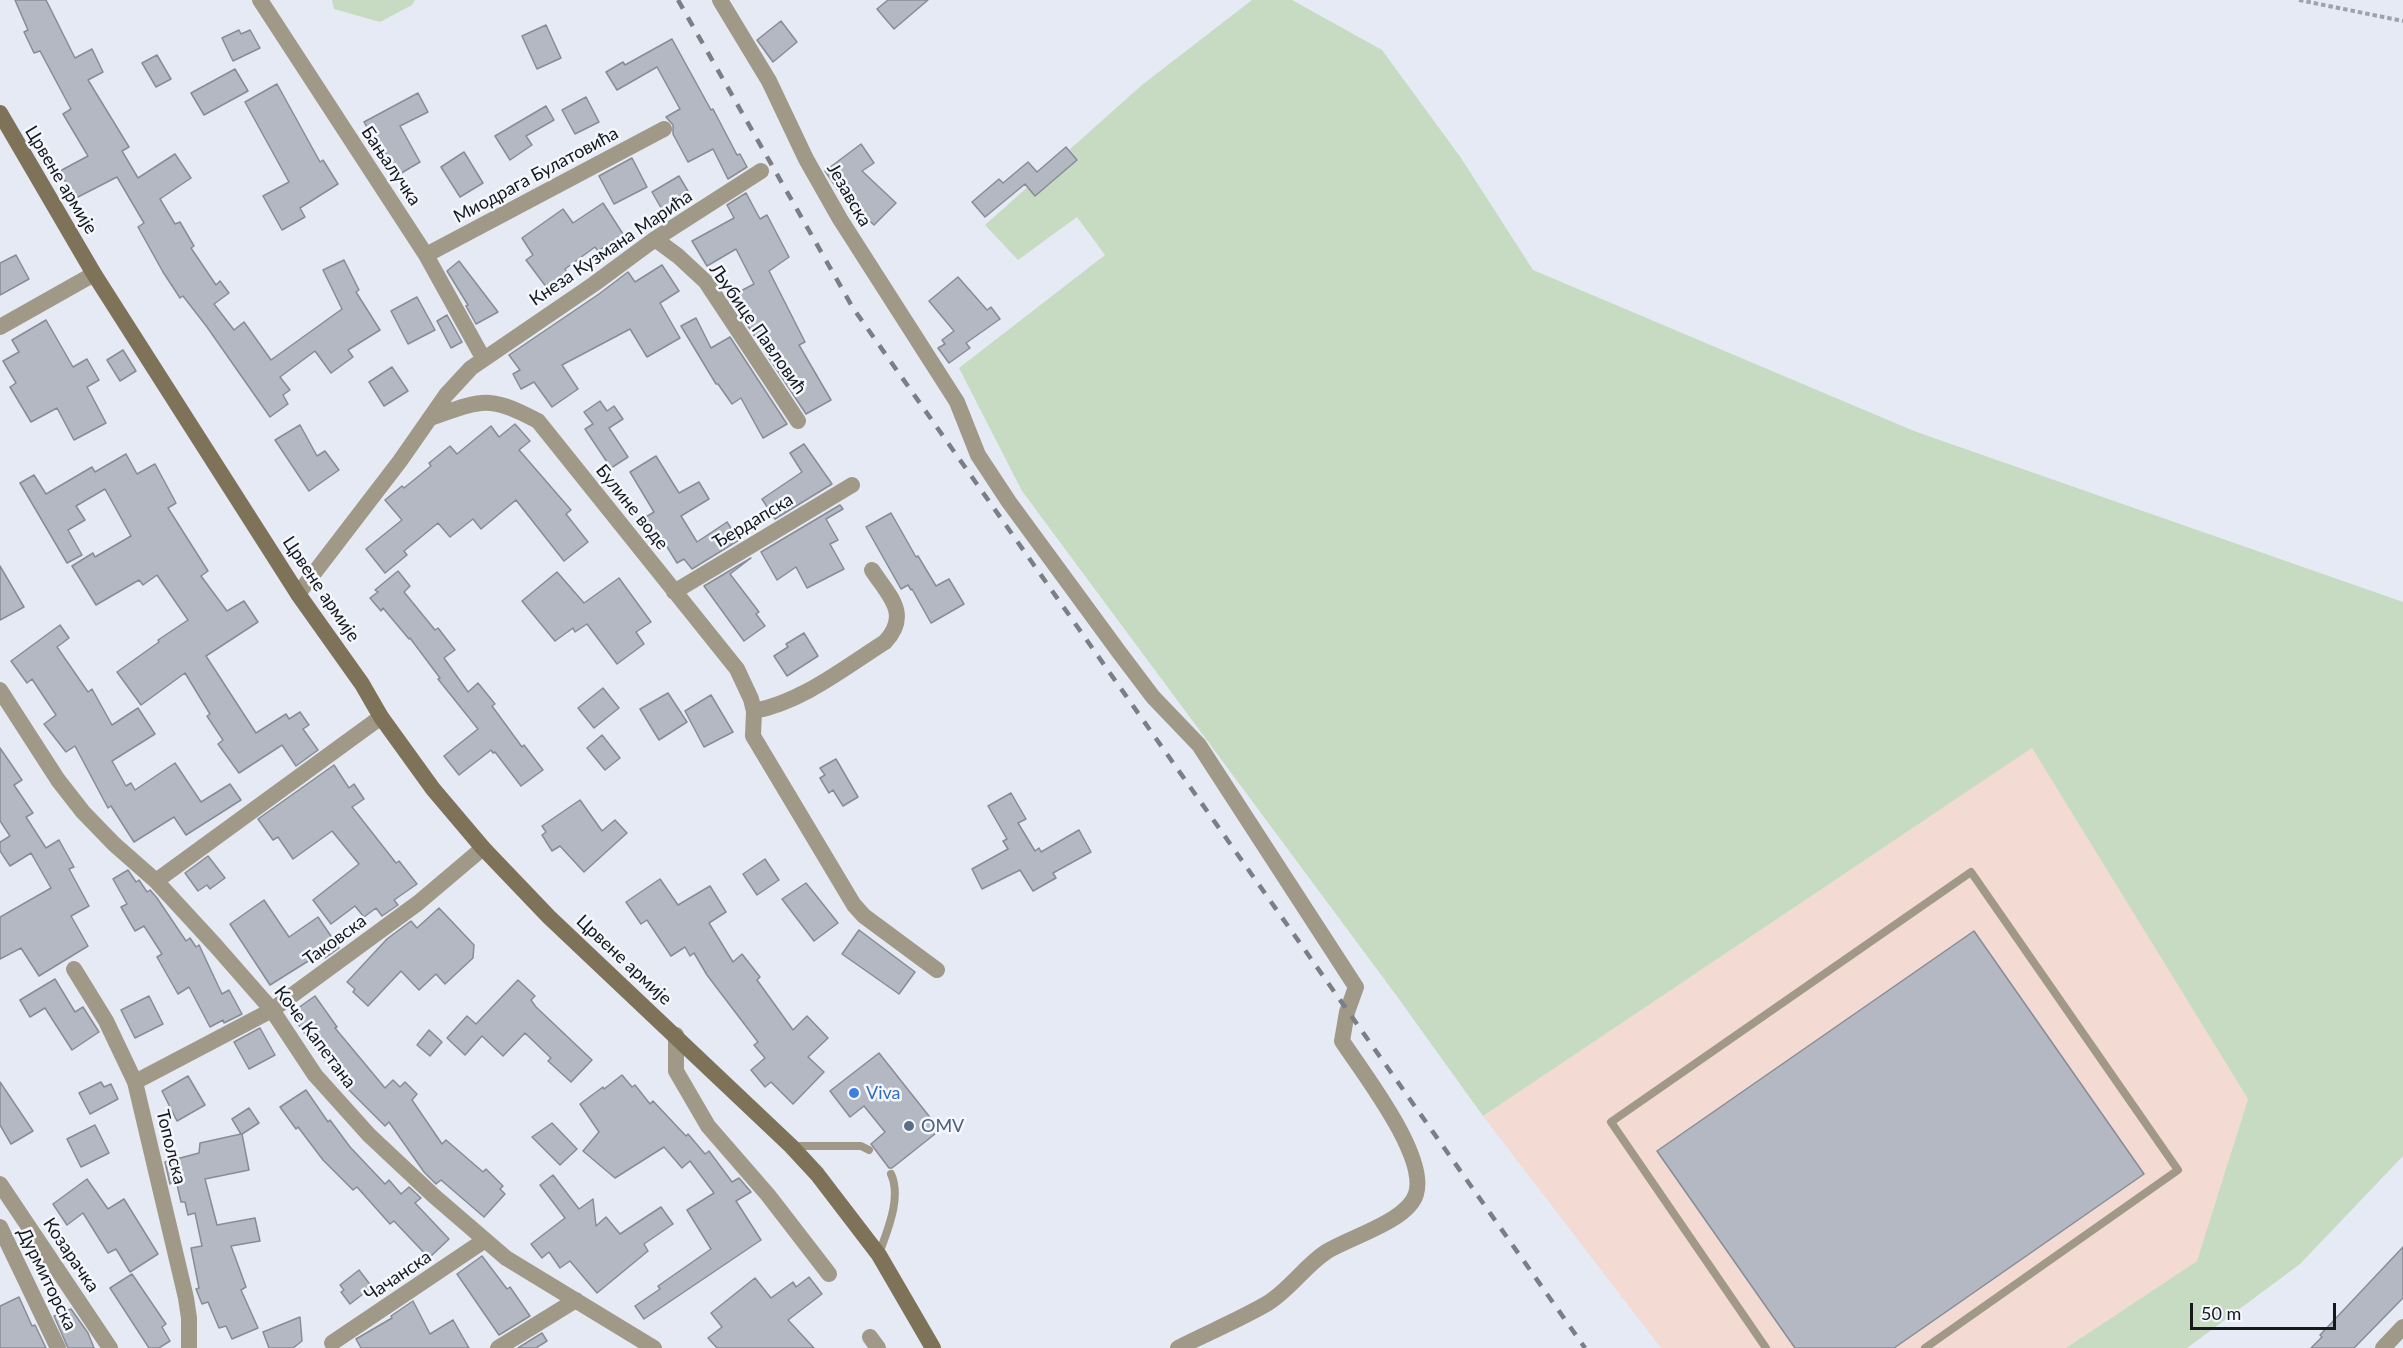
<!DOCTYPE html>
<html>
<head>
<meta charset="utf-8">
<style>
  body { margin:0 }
  #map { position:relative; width:2403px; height:1348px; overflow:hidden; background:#e5eaf5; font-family:Lato,sans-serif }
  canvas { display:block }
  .scale { position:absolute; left:2190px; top:1303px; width:146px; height:27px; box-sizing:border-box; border:3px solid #16181b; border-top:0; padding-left:8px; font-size:18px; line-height:21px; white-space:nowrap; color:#16181b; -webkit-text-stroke:4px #f4f7fe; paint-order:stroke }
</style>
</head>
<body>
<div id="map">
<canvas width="2403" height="1348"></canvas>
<div class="scale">50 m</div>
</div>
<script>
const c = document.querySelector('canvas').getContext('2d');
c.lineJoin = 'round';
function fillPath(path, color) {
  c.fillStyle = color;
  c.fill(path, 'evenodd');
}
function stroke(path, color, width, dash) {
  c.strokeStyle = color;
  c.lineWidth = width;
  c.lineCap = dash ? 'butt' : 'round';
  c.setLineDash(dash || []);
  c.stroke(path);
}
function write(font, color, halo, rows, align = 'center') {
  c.font = font + ' Lato,sans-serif';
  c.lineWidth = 5;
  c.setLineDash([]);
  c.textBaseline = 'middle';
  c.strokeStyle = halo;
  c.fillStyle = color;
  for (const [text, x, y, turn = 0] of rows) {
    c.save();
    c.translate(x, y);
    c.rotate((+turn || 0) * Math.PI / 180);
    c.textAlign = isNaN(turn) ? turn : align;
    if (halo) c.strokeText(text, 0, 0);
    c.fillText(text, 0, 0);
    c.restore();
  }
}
const industrial = new Path2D(`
  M2032 748 2248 1099 2197 1261 2066 1348H1661L1483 1116Z`);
const green = new Path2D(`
  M332 0H415L412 5 380 22 334 9Z
  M1252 0H1292L1382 50 1461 158 1533 270 1914 431 2403 602V1156L2300 1264 2187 1348H2066L2197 1261 2248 1099 2032 748 1483 1116 1396 995 1022 491 959 368 1105 255 1077 217 1018 260 985 225 1142 85Z`);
const building = new Path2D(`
  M15 0H46L75 58 92 49 103 72 88 80 129 147 122 151 138 178 175 154 191 178 160 199 175 224 180 222 194 246 191 248 216 285 220 281 229 293 214 304 234 330 244 322 271 360 342 309 323 270 344 260 359 290 356 292 380 330 348 350 353 357 331 373 315 351 280 377 290 390 283 395 288 404 270 417 207 327 183 296 180 298 163 272 138 227 144 223 117 177 74 199 60 171 88 156 63 114 71 109 40 51 34 53 24 32 28 30Z
  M888 0H928L894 29 877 9Z
  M781 21 797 42 773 62 757 40Z
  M546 25 561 58 537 69 522 36Z
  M239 30 241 34 250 30 260 48 233 61 222 38Z
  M672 39 711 110 713 109 737 155 740 154 747 167 728 179 713 149 688 162 673 134V125L666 117 680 109 657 67 617 90 606 72 623 62 625 65Z
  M157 55 171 79 156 87 142 63Z
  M235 69 248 91 204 115 191 93Z
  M277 84 320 162 323 160 338 184 300 208 305 217 282 230 263 196 289 182 245 102Z
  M418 93 428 112 400 126 420 162 398 175 377 138 374 140 364 122Z
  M586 97 599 122 575 134 562 110Z
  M546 106 554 120 526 136 532 145 510 160 495 136Z
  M861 144 874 163 862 171 896 203 874 225 840 193 825 171Z
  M1066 147 1077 160 1035 196 1025 184 985 217 972 202 999 179 1003 183 1028 162 1037 172Z
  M464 152 483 183 460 197 441 167Z
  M632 158 647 187 614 204 599 176Z
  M679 176 692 198 664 213 652 192Z
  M746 193 760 219 767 215 789 257 769 271 805 342 799 345 831 400 806 414 748 326 751 324 735 294 754 284 736 249 707 266 692 241 734 218 727 205Z
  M603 203 623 234 598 251 595 247 565 269 567 273 547 288 526 260 533 255 522 238 563 209 573 223Z
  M16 255 29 279 0 295V263Z
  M459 261 498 312 476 324 466 306 468 305 447 271Z
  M662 265 679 291 660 303 680 338 647 357 630 329 562 365 578 389 552 407 534 382 521 389 513 374 520 370 509 355 599 294 628 272 635 282Z
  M958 277 987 310 991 307 1000 319 966 343 970 348 949 363 938 348 945 344 942 340 954 331 929 301Z
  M417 297 435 330 408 344 391 311Z
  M447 315 462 342 451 348 437 321Z
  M696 318 711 348 730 337 787 424 763 438 741 398 732 404 718 384H716L681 326Z
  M46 320 73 367 87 359 99 380 87 387 106 423 74 440 57 408 31 422 10 387 16 383 3 361 19 352 12 340Z
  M123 350 136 371 120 381 107 360Z
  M392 367 408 391 384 406 369 382Z
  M600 401 607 411 614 406 623 419 609 428 628 457 611 468 585 429 593 424 584 412Z
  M515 424 530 441 519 450 571 510 566 514 588 542 564 561 516 500 481 529 473 519 450 537 438 523 404 551 407 555 385 573 366 549 402 520 385 500 402 486 404 488 431 466 429 463 450 446 457 454 491 426 499 437Z
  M300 425 317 456 325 451 339 470 309 491 275 440Z
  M804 444 832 484 775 519 762 499 802 472 790 453Z
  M126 454 137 474 155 464 176 503 168 508 208 571 201 576 227 611 244 601 258 622 206 656 256 733 286 714 289 719 300 712 309 725 303 729 318 750 296 766 282 745 239 773 218 744 223 740 207 716 210 714 185 673 141 705 117 672 159 642 158 640 188 620 157 575 143 585 139 580 96 605 72 566 93 553 95 557 131 536 105 489 76 506 85 520 68 530 82 555 67 563 20 483 34 475 46 494 92 467 95 472Z
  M656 456 679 493 699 482 709 499 681 516 697 542 727 522 739 540 692 569 684 559 677 563 658 532 650 537 641 520 654 512 630 472Z
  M840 505 843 509 826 519 838 540 830 544 844 569 807 588 796 567 777 580 761 552Z
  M891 513 916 557 918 556 936 586 949 579 964 604 931 623 912 589 911 590 908 585 901 589 866 527Z
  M751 558 730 574 759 612 756 614 765 626 744 641 704 586Z
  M0 566 24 607 0 620Z
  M398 571 410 586 404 592 435 630 438 628 455 650 444 658 468 692 478 683 495 704 492 706 522 747 524 745 543 770 521 786 495 752 493 753 491 750 459 775 444 756 478 729 438 679 440 678 410 638 409 639 383 608 381 611 370 598 378 592 375 590Z
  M557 572 584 603 619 578 651 622 636 632 644 644 617 664 587 624 575 632 573 628 555 641 522 601Z
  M60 625 69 638 57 647 88 692 92 689 112 725 138 708 155 734 112 761 126 786 131 783 135 790 175 763 201 802 230 784 241 800 186 835 174 817 134 842 111 806 108 808 75 746 66 752 44 724 56 715 32 679 27 683 11 661Z
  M804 633 818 656 787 676 774 656 788 647 786 644Z
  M603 688 619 708 594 728 578 708Z
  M668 693 687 722 659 740 640 709Z
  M711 695 733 732 704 747 685 711Z
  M602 735 620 758 605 770 587 748Z
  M0 748 22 780 14 785 33 813 26 817 46 848 59 840 74 867 69 869 89 906 71 916 88 946 39 976 21 948 0 959V917L51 888 31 853 10 866 0 851V842L10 836 0 821Z
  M836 759 858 797 843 806 833 790 829 793 820 778 825 775 820 768Z
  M334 765 349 788 354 784 364 799 352 807 396 863 399 861 417 884 394 900 398 905 382 916 376 908 364 917 355 906 331 924 313 900 359 864 332 831 293 859 278 837 273 840 258 819Z
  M1011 793 1026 819 1018 823 1035 851 1039 848 1041 852 1079 830 1091 852 1053 873 1056 878 1033 891 1020 870 982 889 972 869 1008 849 1003 841 1007 839 988 806Z
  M580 800 602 831 615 820 627 833 584 872 560 846 552 851 542 835 546 832 542 826Z
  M208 856 225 878 210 889 207 885 198 891 185 873Z
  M765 859 779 880 757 895 743 874Z
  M128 870 136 882 139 880 147 892 150 890 157 898 186 941 190 938 196 947 199 945 222 994 229 990 242 1014 224 1023 223 1020 210 1027 189 987 178 994 157 957 162 954 144 926 135 931 121 907 127 904 113 879Z
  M660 879 678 905 710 886 726 912 709 923 733 962 742 954 760 977 757 980 793 1030 807 1016 828 1038 808 1057 824 1072 793 1104 771 1082 765 1087 751 1070 765 1058 754 1045 758 1042 707 975 694 953 690 956 685 947 671 956 647 920 641 924 626 902Z
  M806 883 838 923 814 941 782 899Z
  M264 900 289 937 318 917 339 948 325 958 321 953 270 985 230 924Z
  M439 908 474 945 473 958 445 984 436 974 419 990 401 971 368 1006 353 992 355 989 347 982 387 939 411 921 417 928Z
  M859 930 915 972 899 994 842 954Z
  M1974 931 2144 1174 1894 1348H1795L1657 1151Z
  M55 979 75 1012 83 1007 99 1032 72 1050 45 1008 30 1017 20 1000Z
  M518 980 535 996 531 1000 536 1007 592 1060 571 1082 548 1061 551 1058 525 1033 503 1056 482 1036 465 1055 447 1038 467 1016 476 1024Z
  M149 996 163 1024 135 1038 121 1010Z
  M315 996 337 1027 335 1028 385 1088 393 1080 400 1087 405 1082 417 1094 412 1100 442 1144 446 1140 483 1172 486 1169 503 1186 500 1189 505 1194 484 1217 441 1180 436 1184 424 1172 389 1122 385 1126 346 1087 313 1046 291 1013Z
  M260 1028 275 1055 249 1069 234 1042Z
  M429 1030 442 1042 430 1056 417 1045Z
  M879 1053 940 1130 892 1168H889L871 1144 885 1132 864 1106 850 1117 830 1091Z
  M622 1075 632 1087 635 1085 650 1104 653 1101 686 1136 688 1134 705 1154 709 1151 732 1182 739 1178 751 1192 736 1201 761 1240 644 1319 635 1306 660 1289 658 1286 711 1249 687 1210 714 1193 690 1161 682 1168 664 1147 615 1178 583 1151 599 1132 580 1104 603 1087 604 1089Z
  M188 1076 205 1105 177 1121 162 1091Z
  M0 1082 33 1131 11 1144 0 1125Z
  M101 1082 104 1087 111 1084 118 1099 90 1114 79 1093Z
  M306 1090 328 1122 330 1120 350 1147 385 1184 389 1180 401 1194 409 1187 421 1198 415 1203 449 1239 429 1258 394 1221 390 1224 357 1187 353 1190 323 1160 298 1127 296 1129 280 1107Z
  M249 1108 259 1123 242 1134 249 1170 205 1179 217 1225 255 1218 260 1241 231 1246 246 1287 241 1290 258 1328 232 1339 226 1326 219 1328 208 1302 202 1304 196 1289 199 1288 191 1248 202 1246 195 1213 188 1215 185 1202H181L176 1180 170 1184 165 1162 199 1153 200 1143 241 1134 232 1119Z
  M552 1123 577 1149 560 1165 532 1137Z
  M95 1125 109 1153 81 1167 67 1139Z
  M553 1175 579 1209 593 1199 596 1226 606 1217 620 1234 661 1207 673 1224 644 1244 648 1251 597 1293 570 1261 560 1268 549 1252 542 1258 531 1244 565 1218 540 1185Z
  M87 1179 108 1209 124 1199 158 1254 130 1272 116 1249 108 1253 83 1213 67 1225 53 1204Z
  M2403 1247V1298L2354 1348H2311L2322 1337 2320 1335Z
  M482 1256 507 1289 510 1287 530 1316 499 1335 457 1274Z
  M359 1270 372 1287 350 1304 341 1292 344 1290 340 1285Z
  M132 1274 166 1324 162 1327 170 1341 159 1348H149L110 1288Z
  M809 1277 822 1294 788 1320 814 1348H717L708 1338 722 1327 711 1313 755 1278 771 1298 793 1282 796 1287Z
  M19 1297 32 1326 35 1325 46 1348H0V1306Z
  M413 1301 430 1334 453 1320 469 1348H361L356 1339 392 1318 391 1316Z
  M71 1309 88 1333 94 1348H68L54 1316Z
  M300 1317 302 1341 293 1348H269L263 1332Z
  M542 1333 547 1341 536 1348H518Z`);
const path = new Path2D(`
  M2299 0 2403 21`);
const service = new Path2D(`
  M792 1146H861L869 1150
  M879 1254C887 1231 902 1198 891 1174
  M1766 1348 1611 1122 1971 872 2178 1170 1925 1348`);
const minor = new Path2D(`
  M260 0 426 255 483 358
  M720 0 769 81 806 159 840 219 957 402 978 455 1009 502 1119 652 1153 697 1199 745 1356 987 1347 1012 1342 1041C1363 1073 1428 1156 1416 1194 1408 1221 1350 1237 1326 1252 1305 1266 1290 1289 1268 1303 1239 1320 1207 1333 1178 1348
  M655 239 678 256 706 282 798 421
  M426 255 664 129
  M0 327 94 274
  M430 418C446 413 473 401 490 403 506 404 524 414 538 421L737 669 751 699 754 711 753 736 854 905 864 916 937 970
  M674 592 852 485
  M298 594 400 461 446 395 471 368 594 284 655 239 761 171
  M0 690 58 780 83 812 114 844 156 881 215 945 272 1010 315 1075 369 1135 434 1196 506 1258 654 1348
  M754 711C802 702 844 668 885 642 911 614 889 596 872 570
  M156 881 381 717
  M74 969 106 1021 135 1082 186 1298 189 1318V1348
  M676 1035V1071L708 1126 768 1195 829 1274
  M135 1082 272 1010 418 903 483 848
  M0 1184 110 1348
  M0 1227 58 1348
  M870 1337 878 1348
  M332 1343 485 1240
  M498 1348 576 1300
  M2383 1348 2403 1327`);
const secondary = new Path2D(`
  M0 113 94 274 298 594 362 684 381 717 433 789 483 848 549 917 791 1146 817 1174 879 1255 933 1348`);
const rail = new Path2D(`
  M678 0 853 308 1585 1348`);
const markers = [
  [854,1093,6,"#3f7fe0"],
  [909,1126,6,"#5c6f8a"]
];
const streetNames = [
  ["Бањалучка",391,166,56],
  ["Миодрага Булатовића",536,175,-28],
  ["Црвене армије",61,180,59],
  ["Језавска",849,195,60],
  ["Кнеза Кузмана Марића",611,248,-34],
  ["Љубице Павловић",758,329,55],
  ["Булине воде",632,507,51],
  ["Ђердапска",753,521,-31],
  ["Црвене армије",321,589,56],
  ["Таковска",335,940,-36],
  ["Црвене армије",624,960,43],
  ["Коче Капетана",315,1037,53],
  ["Тополска",171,1147,76],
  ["Козарачка",71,1255,56],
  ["Чачанска",398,1276,-34],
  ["Дурмиторска",47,1279,64]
];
const shopNames = [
  ["Viva",866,1093]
];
const serviceNames = [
  ["OMV",921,1126]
];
fillPath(industrial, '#f3dad2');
fillPath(green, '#c6dbc1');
fillPath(building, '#b3b8c2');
stroke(building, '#878c96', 1.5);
stroke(path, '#9ea2aa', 4, [4.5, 3]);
stroke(service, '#a19988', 8);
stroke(minor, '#a19988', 16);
stroke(secondary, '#7e7259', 16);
stroke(rail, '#7b7e85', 4.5, [10, 10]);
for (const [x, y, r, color] of markers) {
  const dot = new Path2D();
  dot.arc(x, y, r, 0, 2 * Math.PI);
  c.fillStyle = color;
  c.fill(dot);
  stroke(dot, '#f4f7fe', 2);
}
write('18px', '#16181b', '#f4f7fe', streetNames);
write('18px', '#366cbe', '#f4f7fe', shopNames, 'left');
write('18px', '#4e5e75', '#f4f7fe', serviceNames, 'left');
</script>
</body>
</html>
